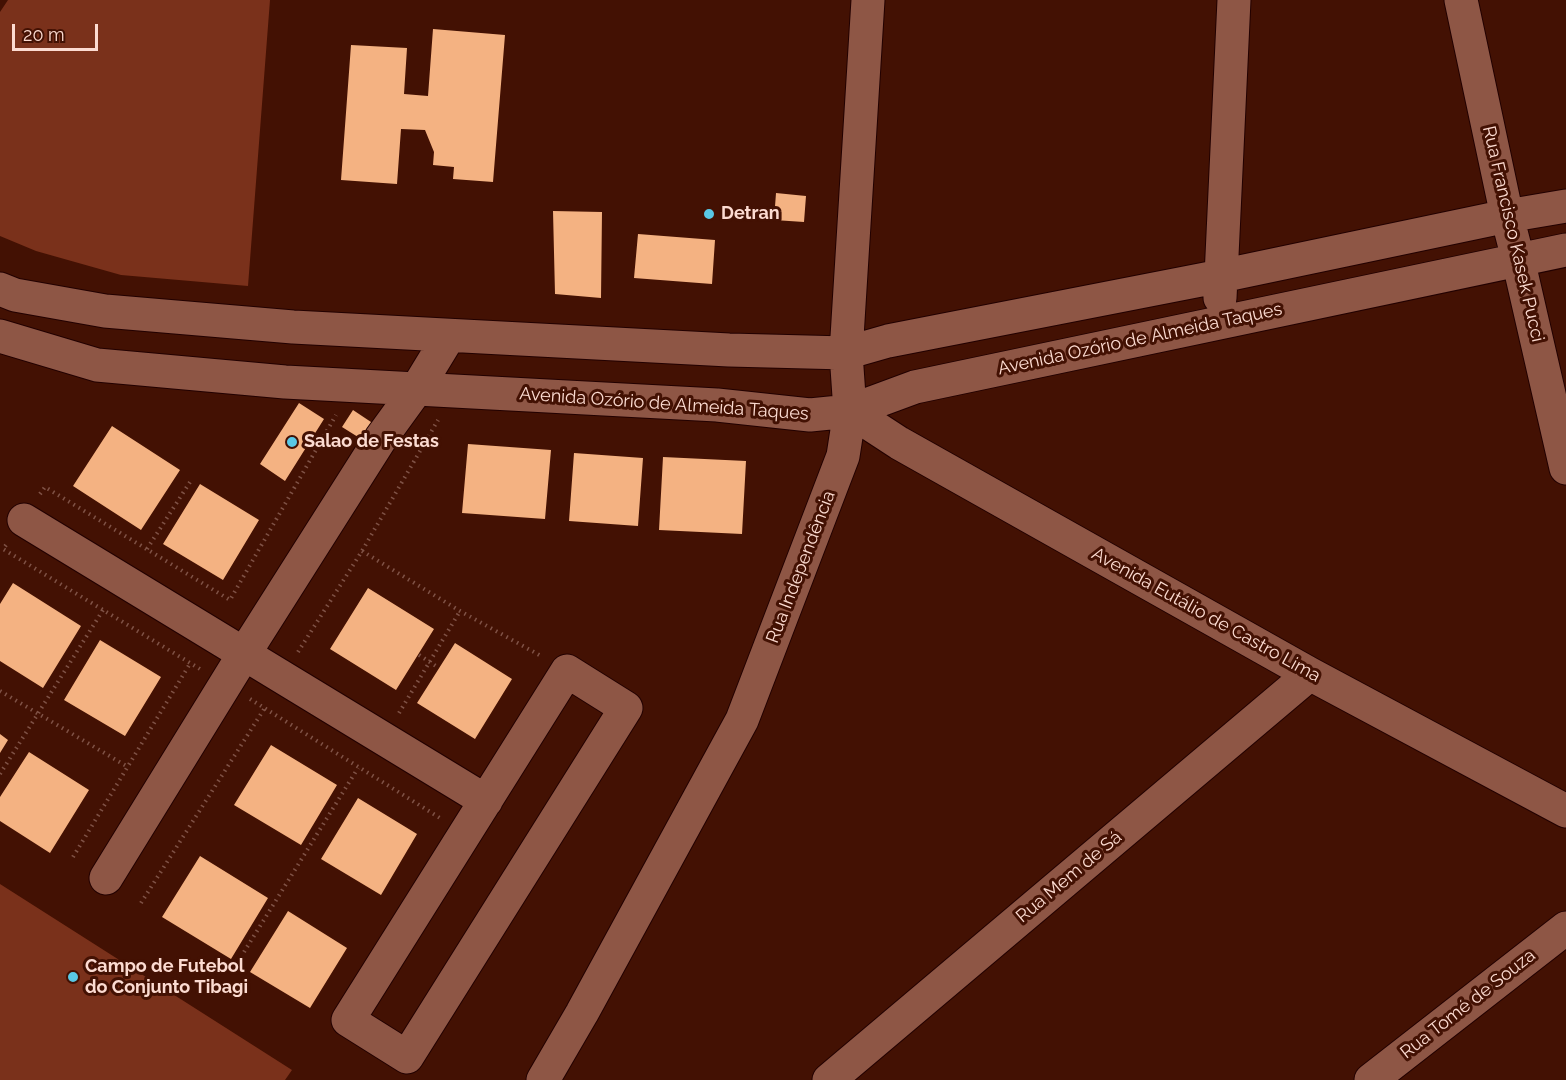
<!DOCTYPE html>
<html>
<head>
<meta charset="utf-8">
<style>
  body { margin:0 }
  #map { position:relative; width:1566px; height:1080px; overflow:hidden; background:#431103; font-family:Raleway,sans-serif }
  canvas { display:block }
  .scale { position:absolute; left:12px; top:24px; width:86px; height:27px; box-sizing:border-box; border:3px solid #fcdbd1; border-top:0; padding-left:8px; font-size:18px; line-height:21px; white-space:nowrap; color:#fcdbd1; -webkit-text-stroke:4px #431103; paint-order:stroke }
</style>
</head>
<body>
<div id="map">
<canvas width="1566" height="1080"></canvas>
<div class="scale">20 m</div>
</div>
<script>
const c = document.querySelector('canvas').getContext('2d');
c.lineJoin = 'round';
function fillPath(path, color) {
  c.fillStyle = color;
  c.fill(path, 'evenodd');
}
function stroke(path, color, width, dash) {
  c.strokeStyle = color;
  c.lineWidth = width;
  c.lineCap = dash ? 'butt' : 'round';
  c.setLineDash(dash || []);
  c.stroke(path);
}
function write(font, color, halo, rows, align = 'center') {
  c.font = font + ' Raleway,sans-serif';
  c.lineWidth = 6;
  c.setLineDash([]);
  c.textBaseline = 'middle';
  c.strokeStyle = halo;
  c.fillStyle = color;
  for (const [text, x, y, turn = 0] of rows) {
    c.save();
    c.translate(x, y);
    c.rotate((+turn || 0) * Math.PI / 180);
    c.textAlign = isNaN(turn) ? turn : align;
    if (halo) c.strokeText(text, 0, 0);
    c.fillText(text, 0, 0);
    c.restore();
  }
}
const green = new Path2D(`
  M8 0H270L248 286 121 275 36 251 0 236V12Z
  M0 884 292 1070 285 1080H0Z`);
const building = new Path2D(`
  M433 29 505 35 493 182 453 179 454 167 433 165 434 152 425 130 401 129 397 184 341 180 351 45 407 48 404 94 428 96Z
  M776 193 806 196 804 222 774 220Z
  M553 211 602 212 601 298 555 294Z
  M638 234 715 240 712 284 634 278Z
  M299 403 324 419 285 481 260 464Z
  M353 410 377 426 366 442 342 427Z
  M112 426 180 470 141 530 73 486Z
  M468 444 551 450 545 519 462 513Z
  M574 453 643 458 638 526 569 521Z
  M663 457 746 461 742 534 659 530Z
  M200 484 259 520 223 580 163 544Z
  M13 583 81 626 43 688 0 661V604Z
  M368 588 434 629 396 690 330 649Z
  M100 640 161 677 125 736 64 700Z
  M455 643 512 679 475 739 417 703Z
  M0 734 8 740 0 753Z
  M271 745 337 785 301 845 234 805Z
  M29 752 89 790 50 853 0 821V797Z
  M358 798 417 834 381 895 321 859Z
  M200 856 268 898 231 959 162 917Z
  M288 911 347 948 310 1008 250 972Z`);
const path = new Path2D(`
  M40 494 45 487 230 600 336 415
  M6 545 3 549 200 669
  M147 549 190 482
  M362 551 460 611 541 656
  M298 652 362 551 438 420
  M419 655 439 668
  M0 691 128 767
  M250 699 440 818
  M399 713 460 611
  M0 774 103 610
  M73 857 191 662
  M141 903 266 706
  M244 952 358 768`);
const minor = new Path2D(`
  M1461 0 1507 216 1518 259 1566 468
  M0 289 15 295 105 311 293 327 729 350 846 353 888 341 1221 276 1507 216 1566 206
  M1220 298 1234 0
  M0 336 97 365 285 382 717 405 810 415 850 411 915 387 1566 250
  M850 411 899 443 1310 674 1566 811
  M24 520 486 801
  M567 671 626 708 407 1057 348 1020Z
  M106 878 244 654 381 438 418 387 449 336
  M543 1080 582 1013 742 720 843 456 850 411 846 353 868 0
  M829 1080 1310 674
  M1371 1080 1566 928`);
const markers = [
  [709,214,6,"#59c8e5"],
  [292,442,6,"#59c8e5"],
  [73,977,6,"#59c8e5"]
];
const poiNames = [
  ["Detran",721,214],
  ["Salao de Festas",304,442],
  ["Campo de Futebol",85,967],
  ["do Conjunto Tibagi",85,988]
];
const streetNames = [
  ["Rua Francisco Kasek Pucci",1513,234,77],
  ["Avenida Ozório de Almeida Taques",1140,339,-12],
  ["Avenida Ozório de Almeida Taques",664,404,4],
  ["Rua Independência",801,567,-69],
  ["Avenida Eutálio de Castro Lima",1206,615,29],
  ["Rua Mem de Sá",1069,877,-40],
  ["Rua Tomé de Souza",1468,1004,-38]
];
fillPath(green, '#7a311b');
fillPath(building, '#f4b282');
stroke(minor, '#220100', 35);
stroke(path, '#7f5246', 4, [1.5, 4.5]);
stroke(minor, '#8e5645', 33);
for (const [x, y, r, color] of markers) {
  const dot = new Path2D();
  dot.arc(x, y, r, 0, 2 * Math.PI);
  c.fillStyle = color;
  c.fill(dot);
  stroke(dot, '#431103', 2);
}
write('bold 18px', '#fcdbd1', '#431103', poiNames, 'left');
write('18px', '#fcdbd1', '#431103', streetNames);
</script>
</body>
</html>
